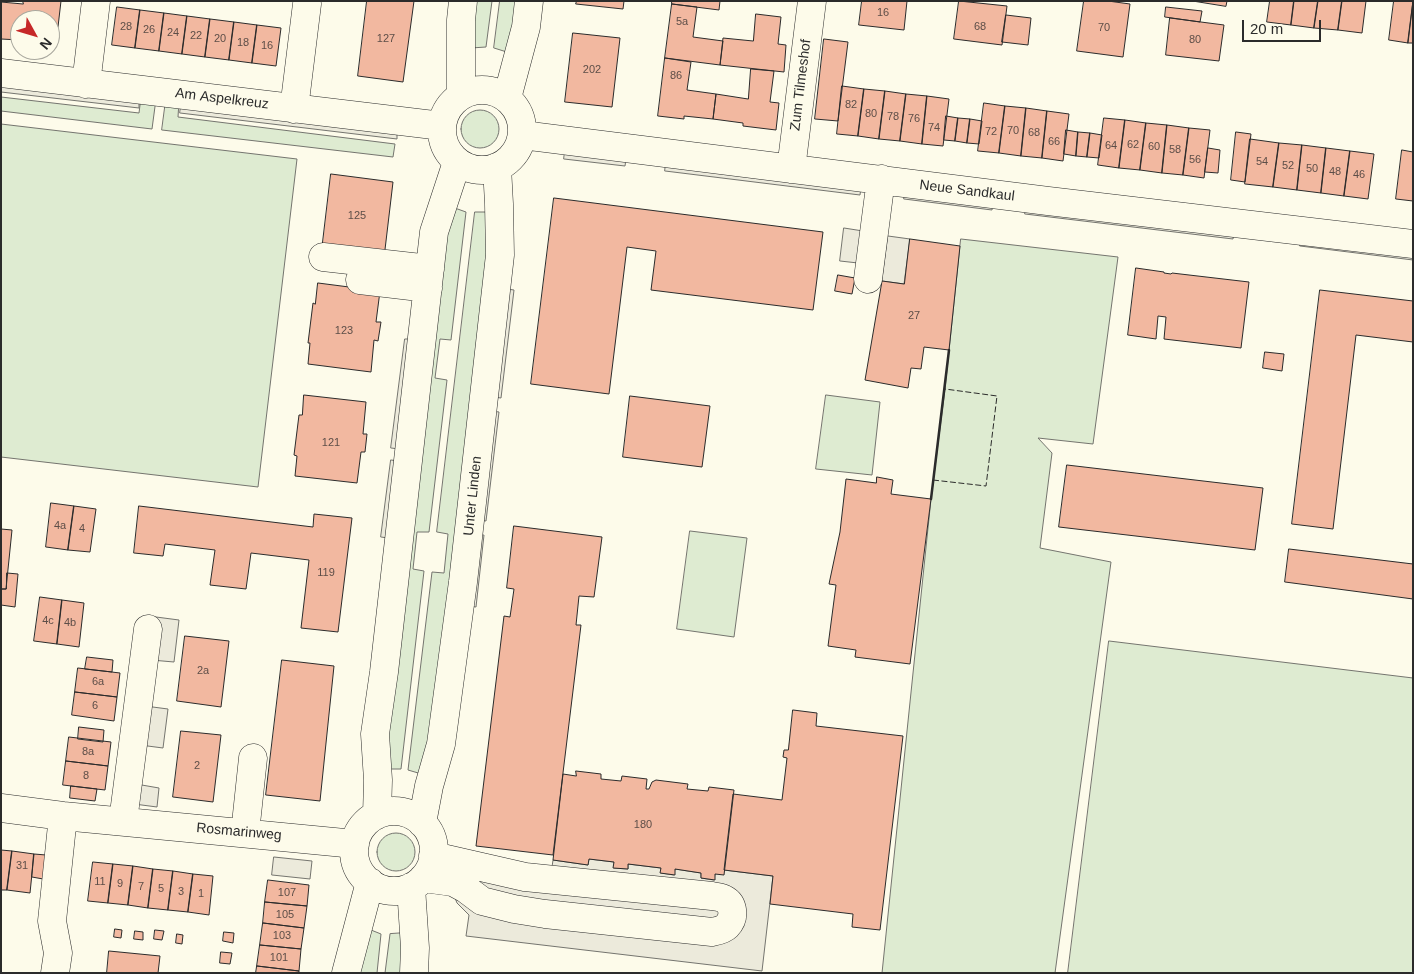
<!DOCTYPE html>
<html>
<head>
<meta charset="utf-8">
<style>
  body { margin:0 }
  #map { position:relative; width:1414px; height:974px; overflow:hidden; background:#fdfbea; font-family:Arial,sans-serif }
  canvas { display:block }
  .frame { position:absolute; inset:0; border:2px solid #2b2b2b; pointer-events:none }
  .north { position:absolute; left:10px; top:10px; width:50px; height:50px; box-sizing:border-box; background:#fdfbea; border:1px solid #a9a89e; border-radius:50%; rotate:129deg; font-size:14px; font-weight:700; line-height:20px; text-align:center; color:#2b2b2b }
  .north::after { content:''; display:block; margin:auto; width:18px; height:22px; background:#c62828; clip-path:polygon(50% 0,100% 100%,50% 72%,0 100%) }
  .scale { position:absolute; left:1242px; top:20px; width:79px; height:22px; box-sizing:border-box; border:2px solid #2b2b2b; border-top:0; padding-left:6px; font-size:15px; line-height:18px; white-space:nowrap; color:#2b2b2b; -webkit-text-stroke:4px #fdfbea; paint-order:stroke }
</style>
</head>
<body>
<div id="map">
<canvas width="1414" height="974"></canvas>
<div class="frame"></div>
<div class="north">N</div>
<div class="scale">20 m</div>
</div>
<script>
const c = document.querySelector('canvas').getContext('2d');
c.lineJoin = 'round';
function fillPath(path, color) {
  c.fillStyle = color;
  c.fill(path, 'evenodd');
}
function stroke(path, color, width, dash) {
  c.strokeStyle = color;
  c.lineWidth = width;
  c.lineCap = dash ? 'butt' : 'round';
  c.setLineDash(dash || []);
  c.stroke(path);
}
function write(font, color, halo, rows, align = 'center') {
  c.font = font + ' Arial,sans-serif';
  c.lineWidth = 4;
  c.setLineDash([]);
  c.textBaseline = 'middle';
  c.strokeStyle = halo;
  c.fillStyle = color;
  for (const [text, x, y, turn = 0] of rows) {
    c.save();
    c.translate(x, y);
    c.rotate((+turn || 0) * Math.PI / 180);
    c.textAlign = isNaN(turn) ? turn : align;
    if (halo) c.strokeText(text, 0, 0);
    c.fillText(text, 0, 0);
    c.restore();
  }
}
const green = new Path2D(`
  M471 1H492L486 47 471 48Z
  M500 1H521L510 53 494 48Z
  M1 97 139 113 141 97 156 99 152 129 1 111Z
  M166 100 179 101 178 117 395 144 393 157 162 130Z
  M461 129a19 19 0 1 1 38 0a19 19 0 1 1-38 0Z
  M1 124 297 159 258 487 1 457Z
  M452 207 466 212 451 340 440 339 435 378 447 380 429 532H417L413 569 424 571 401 769H385L383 749 443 243Z
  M475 212H492L494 232 425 775 408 770 432 572 444 573 448 534 437 532Z
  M961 239 1118 257 1093 444 1038 438 1052 453 1040 548 1111 562 1055 973H882L931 499 945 389Z
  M826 395 880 402 872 475 816 469Z
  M690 531 747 538 734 637 677 629Z
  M1109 641 1413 678V973H1068Z
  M377 852a19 19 0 1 1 38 0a19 19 0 1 1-38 0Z
  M366 928 381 934 377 973H356Z
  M405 933 406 973H385L390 934Z`);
const parking = new Path2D(`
  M1 84 139 100V108L1 92Z
  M181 106 397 131V139L180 113Z
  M565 151 626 159 625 166 564 159Z
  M666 163 861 187 860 195 665 171Z
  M905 192 993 202 992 210 904 199Z
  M1026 206 1234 231 1233 239 1025 214Z
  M844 228 863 231 858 263 840 261Z
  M888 236 910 239 904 284 882 281Z
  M1300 239 1413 252V260L1300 246Z
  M507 289 514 290 501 398 494 397Z
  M405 339H412L399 449 391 448Z
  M492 411 499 412 486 521 479 520Z
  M391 460 398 461 388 538 381 537Z
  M477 535H484L476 607 468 606Z
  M156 617 179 620 174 662 151 660Z
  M145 706 168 709 163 748 140 745Z
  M136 784 159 788 157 807 134 804Z
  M274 857 312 861 310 879 272 875Z
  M471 858 552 867 553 860 588 865 589 859 614 862V868L628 869V864L661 868V873L674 875 675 869 701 873V878L714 880 715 874 724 870 773 876 762 971 466 936 469 915 457 903 455 898Z`);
const building = new Path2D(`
  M23 1H61L56 44H50V20H20V40L1 39V2L23 4Z
  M367 1H414L403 82 358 76Z
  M577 1H624L623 9 576 4Z
  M672 1H720L719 10 672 4Z
  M862 1H907L904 30 859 25Z
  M959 1 1007 6 1002 45 954 39Z
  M1084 1H1108L1130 4 1123 57 1077 51Z
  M1193 1H1227L1226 6Z
  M1270 1H1294L1291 25 1267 22Z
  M1294 1H1318L1314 28 1291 25Z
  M1318 1H1342L1338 30 1314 28Z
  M1342 1H1366L1362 33 1338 30Z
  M1394 1H1413L1408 43 1389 40Z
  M1413 1V43H1408Z
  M672 4 697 7 693 37 723 41 720 65 665 58Z
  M117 7 140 10 135 48 112 45Z
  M1166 7 1202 11 1200 22 1165 17Z
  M140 10 164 13 159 51 135 48Z
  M164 13 187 16 182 54 159 51Z
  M756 14 781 17 778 44 786 45 784 72 720 65 723 38 753 41Z
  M1006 15 1031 18 1028 45 1002 42Z
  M187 16 210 19 205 57 182 54Z
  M1170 18 1224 25 1219 61 1166 55Z
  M210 19 234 22 229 60 205 57Z
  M234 22 257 25 252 63 229 60Z
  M257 25 281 28 276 66 252 63Z
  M573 33 620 38 612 107 565 102Z
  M824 39 848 42 838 121 815 119Z
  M665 58 691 62 687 90 716 94 713 119 684 116V119L658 116Z
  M751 69 774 71 770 102 779 103 776 130 743 126V123L713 119 716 94 748 99Z
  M842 86 864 89 858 136 837 134Z
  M864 89 885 91 879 139 858 136Z
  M885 91 906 94 900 141 879 139Z
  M906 94 927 96 922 144 900 141Z
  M927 96 949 99 943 146 922 144Z
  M984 103 1005 106 999 153 978 151Z
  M1005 106 1026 108 1021 156 999 153Z
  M1026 108 1047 111 1042 158 1021 156Z
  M1047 111 1069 114 1063 161 1042 158Z
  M946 116 958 118 955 141 944 140Z
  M958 118 970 119 967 143 955 141Z
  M1104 118 1125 120 1119 168 1098 165Z
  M970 119 982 121 979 144 967 143Z
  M1125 120 1146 123 1140 170 1119 168Z
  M1146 123 1167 125 1162 173 1140 170Z
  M1167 125 1189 128 1183 175 1162 173Z
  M1189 128 1210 130 1204 178 1183 175Z
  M1066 130 1078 132 1076 156 1064 154Z
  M1078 132 1090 133 1087 157 1076 156Z
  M1236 132 1251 134 1245 182 1231 180Z
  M1090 133 1102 135 1099 158 1087 157Z
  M1250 139 1279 143 1273 187 1245 184Z
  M1279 143 1302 145 1297 190 1273 187Z
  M1302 145 1326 148 1321 193 1297 190Z
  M1208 148 1220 150 1218 173 1205 172Z
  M1326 148 1350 151 1344 196 1321 193Z
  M1402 150 1413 152V201L1396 199Z
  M1350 151 1374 154 1368 199 1344 196Z
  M331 174 393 182 384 258 322 250Z
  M554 198 823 232 813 310 651 290 656 251 627 247 609 394 531 384Z
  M910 239 960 246 949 350 924 347 921 369 911 368 908 388 865 380 882 281 904 284Z
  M1136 268 1164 272V273L1171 274 1172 273 1249 282 1241 348 1164 339 1166 317 1158 316 1156 339 1128 335Z
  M838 275 855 278 852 294 835 291Z
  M318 283 380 291 376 322H381L378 341 374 340 371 372 308 364 310 343H308L313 303 315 304Z
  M1320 290 1413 301V342L1356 335 1333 529 1292 524Z
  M1265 352 1284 354 1282 371 1263 368Z
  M304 395 366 402 363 434H367L365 452H361L357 483 295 476 297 456 294 455 299 415H302Z
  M630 396 710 406 702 467 623 457Z
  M1067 465 1263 488 1255 550 1059 527Z
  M877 477 893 480 891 494 931 499 910 664 855 657 856 650 828 646 836 585 829 584 840 532 846 479 876 483Z
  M51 503 74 506 68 550 46 547Z
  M74 506 96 509 90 552 68 550Z
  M139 506 313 527 314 514 352 518 338 632 301 628 309 560 251 553 246 589 210 585 215 550 165 544 163 556 134 553Z
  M514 526 602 537 594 597 579 596 576 625H581L553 855 476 846 504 616 510 617 514 589 507 588Z
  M1 529 12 530 6 589H1Z
  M1289 549 1413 564V599L1285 582Z
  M7 573 18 574 15 607 1 605V589H6Z
  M40 597 62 600 57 644 34 641Z
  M62 600 84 603 79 647 57 644Z
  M185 636 229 641 221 707 177 701Z
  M87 657 113 660 112 672 85 669Z
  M282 660 334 666 320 801 266 795Z
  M78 668 120 673 117 697 75 692Z
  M75 692 117 697 114 721 72 715Z
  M793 710 817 713 816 726 903 736 880 930 852 927 853 914 770 904 773 876 724 870 733 794 782 800 787 758 783 757 784 750H788Z
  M79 727 104 730 103 742 78 739Z
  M181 731 221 735 213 802 173 797Z
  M69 737 111 742 108 766 66 761Z
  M66 761 108 766 105 790 63 785Z
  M576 771 601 774V779L621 781 622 776 647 779 646 789H649L652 782 656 780 688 784 687 789 708 791 709 787 734 790 724 875 715 874V880L701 878V873L675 869V875L660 873 661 868 628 864V869L613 868 614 862 589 859 588 865 553 860 563 774 576 776Z
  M71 786 97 789 95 801 70 798Z
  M1 850 12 851 7 890H1Z
  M12 851 34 854 30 893 7 890Z
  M34 854 46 855 43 879 32 877Z
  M93 862 113 864 108 903 88 901Z
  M113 864 133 866 128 905 108 903Z
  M133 866 153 869 148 908 128 905Z
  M153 869 173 871 168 910 148 908Z
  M173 871 193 874 188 912 168 910Z
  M193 874 213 876 209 915 188 912Z
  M268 880 309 885 307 906 265 902Z
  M265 902 307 906 304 928 263 923Z
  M263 923 304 928 301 949 260 945Z
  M115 929 122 930 121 938 114 937Z
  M155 930 164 931 162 940 154 939Z
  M135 931 143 932V940L134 939Z
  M224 932 234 933 233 943 223 941Z
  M177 934 183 935 182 944 176 943Z
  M260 945 301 949 299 971 257 966Z
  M109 951 160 956 158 973H107Z
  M221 952 232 953 230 964 220 963Z
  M257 966 299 971V973H256Z`);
const minor = new Path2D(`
  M1 73 442 126
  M86 84 96 1
  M442 130a40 40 0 1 1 80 0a40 40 0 1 1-80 0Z
  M461 95V20L463 1
  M507 98 526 27 529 1
  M294 109 307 4
  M522 135 1048 201 1413 244
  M791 169 812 1
  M323 257 430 269
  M868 279 881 179
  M360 280 428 288
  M1 808 63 816 355 844
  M354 851a40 40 0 1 1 80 0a40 40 0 1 1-80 0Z
  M377 815 378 780 375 734 384 672 434 232 457 162
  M123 821 148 629
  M422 823 429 786 441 744 463 582 500 255 499 204 497 167
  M245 833 253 758
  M423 878 453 882 466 889 482 901 514 909 545 914 712 932C717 931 723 930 727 926 735 918 734 904 724 899 721 897 716 897 712 896L525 877 433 856
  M411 887 415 948 414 973
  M55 973 58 953 52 921 63 816
  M346 973 370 882`);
const fence = new Path2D(`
  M933 480 986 486 997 396 945 389`);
const wall = new Path2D(`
  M931 499 949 350`);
const numberNames = [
  ["16",883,13],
  ["5a",682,22],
  ["28",126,27],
  ["68",980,27],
  ["70",1104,28],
  ["26",149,30],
  ["24",173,33],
  ["22",196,36],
  ["20",220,39],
  ["127",386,39],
  ["80",1195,40],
  ["18",243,43],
  ["16",267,46],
  ["202",592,70],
  ["86",676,76],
  ["82",851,105],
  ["80",871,114],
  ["78",893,117],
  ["76",914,119],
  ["74",934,128],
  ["70",1013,131],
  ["72",991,132],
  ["68",1034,133],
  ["66",1054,142],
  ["62",1133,145],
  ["64",1111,146],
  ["60",1154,147],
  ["58",1175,150],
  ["56",1195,160],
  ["54",1262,162],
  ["52",1288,166],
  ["50",1312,169],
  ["48",1335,172],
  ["46",1359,175],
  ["125",357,216],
  ["27",914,316],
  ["123",344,331],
  ["121",331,443],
  ["4a",60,526],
  ["4",82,529],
  ["119",326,573],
  ["4c",48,621],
  ["4b",70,623],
  ["2a",203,671],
  ["6a",98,682],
  ["6",95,706],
  ["8a",88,752],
  ["2",197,766],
  ["8",86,776],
  ["180",643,825],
  ["31",22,866],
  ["11",100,882],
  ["9",120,884],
  ["7",141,887],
  ["5",161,889],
  ["3",181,892],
  ["107",287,893],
  ["1",201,894],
  ["105",285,915],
  ["103",282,936],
  ["101",279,958]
];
const streetNames = [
  ["Zum Tilmeshof",801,85,-83],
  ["Am Aspelkreuz",222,99,7],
  ["Neue Sandkaul",967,191,7],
  ["Unter Linden",473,496,-84],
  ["Rosmarinweg",239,832,5]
];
fillPath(green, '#deebd1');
stroke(green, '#74746e', 1);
fillPath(parking, '#eceadb');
stroke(parking, '#74746e', 1);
fillPath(building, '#f2b8a0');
stroke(building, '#2b2b2b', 1);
stroke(minor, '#2b2b2b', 29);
stroke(minor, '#fdfbea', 28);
stroke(fence, '#2b2b2b', 1, [6, 2.5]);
stroke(wall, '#2b2b2b', 2.5);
write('11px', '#5d4e48', null, numberNames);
write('14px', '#2b2b2b', '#fdfbea', streetNames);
</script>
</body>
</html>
